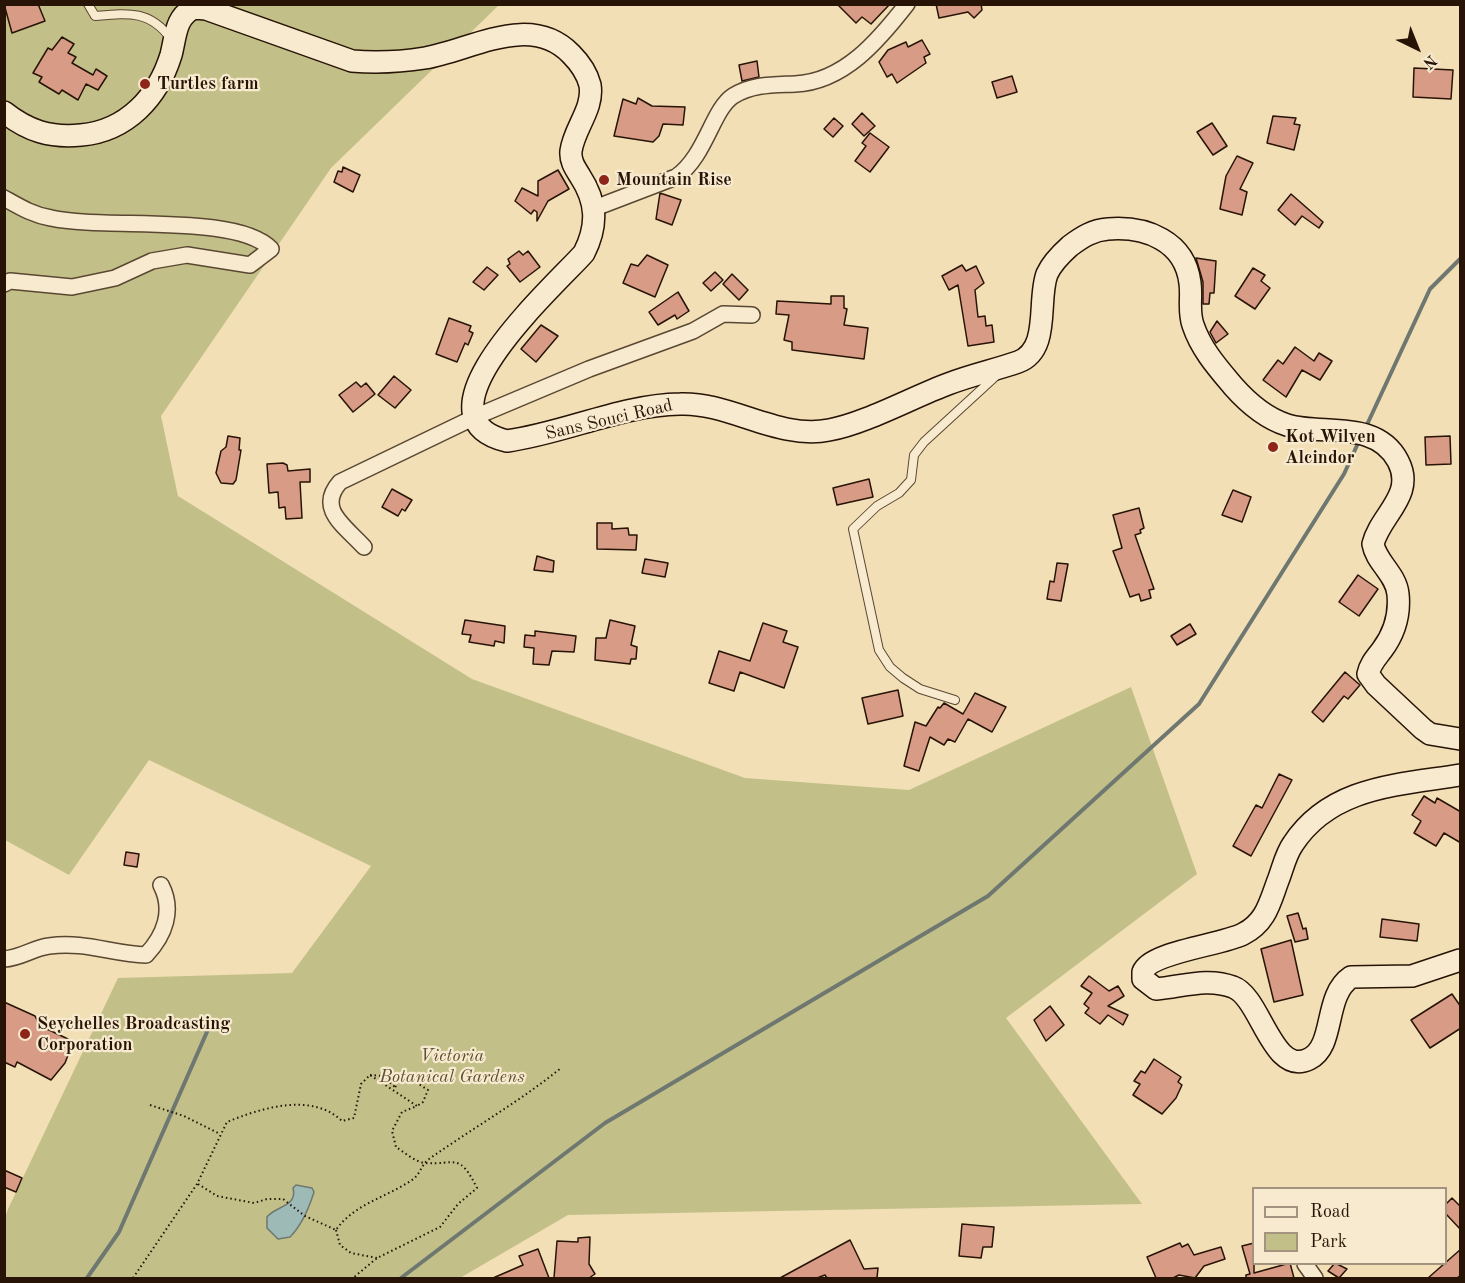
<!DOCTYPE html>
<html>
<head>
<meta charset="utf-8">
<style>
  body { margin:0 }
  #map { position:relative; width:1465px; height:1283px; overflow:hidden; background:#f3dfb5; font-family:"Old Standard TT",serif }
  canvas { display:block }
  .frame { position:absolute; inset:0; border:6px solid #271406; pointer-events:none }
  .legend { position:absolute; left:1252px; top:1187px; width:195px; height:78px; box-sizing:border-box; background:#f7eacf; border:2px solid #a4947f; margin:0; padding:8px 10px; list-style:none; font-size:18px; color:#271406 }
  .legend li { display:flex; align-items:center; gap:12px; height:30px }
  .legend b { width:30px; border:2px solid #a4947f }
  .north { position:absolute; left:1387px; top:18px; width:60px; height:60px; -webkit-text-stroke:4px #f7eacf; paint-order:stroke; rotate:137deg; font-size:16px; font-weight:700; line-height:24px; text-align:center; color:#271406 }
  .north::after { content:''; display:block; margin:auto; width:21px; height:27px; background:#271406; clip-path:polygon(50% 0,100% 100%,50% 72%,0 100%) }
</style>
</head>
<body>
<div id="map">
<canvas width="1465" height="1283"></canvas>
<div class="frame"></div>
<ul class="legend">
<li><b style="height:8px;background:#f7eacf"></b>Road</li>
<li><b style="height:16px;background:#c2c088"></b>Park</li>
</ul>
<div class="north">N</div>
</div>
<script>
const c = document.querySelector('canvas').getContext('2d');
c.lineJoin = 'round';
function fillPath(path, color) {
  c.fillStyle = color;
  c.fill(path, 'evenodd');
}
function stroke(path, color, width, dash) {
  c.strokeStyle = color;
  c.lineWidth = width;
  c.lineCap = dash ? 'butt' : 'round';
  c.setLineDash(dash || []);
  c.stroke(path);
}
function write(font, color, halo, rows, align = 'center') {
  c.font = font + ' "Old Standard TT",serif';
  c.lineWidth = 4.5;
  c.setLineDash([]);
  c.textBaseline = 'middle';
  c.strokeStyle = halo;
  c.fillStyle = color;
  for (const [text, x, y, turn = 0] of rows) {
    c.save();
    c.translate(x, y);
    c.rotate((+turn || 0) * Math.PI / 180);
    c.textAlign = isNaN(turn) ? turn : align;
    if (halo) c.strokeText(text, 0, 0);
    c.fillText(text, 0, 0);
    c.restore();
  }
}
const green = new Path2D(`
  M5 5H499L331 168 161 416 178 496 472 679 745 778 909 790 1131 687 1197 874 1006 1018 1142 1204 568 1215 460 1278H5L4 1220 8 1209 118 978 292 973 371 866 149 760 69 875 5 840Z`);
const water = new Path2D(`
  M296 1185 312 1188 314 1192C309 1208 302 1225 290 1237L278 1239 267 1228V1217C275 1206 298 1207 293 1188Z`);
const stream = new Path2D(`
  M1365 429 1430 289 1460 259
  M87 1278 119 1232 210 1025
  M401 1278 605 1123 988 896 1199 704 1344 474 1359 441`);
const building = new Path2D(`
  M4 4H38L45 21 12 33Z
  M837 4H890L871 24 862 17 856 23Z
  M936 4H981L982 10 974 18 968 12 939 18Z
  M62 37 74 44 68 53 76 57 72 63 93 75 96 69 107 76 98 90 86 84 78 100 62 90 59 94 39 82 42 77 33 73 48 48 52 50Z
  M922 40 930 54 924 57 926 63 897 83 892 74 887 77 879 62 888 50 906 42 908 47Z
  M757 61 759 77 742 81 739 65Z
  M1414 68 1453 70 1451 99 1413 97Z
  M1012 76 1017 92 997 98 992 82Z
  M638 98 652 106 685 107 683 125 663 124 659 136 653 142 614 136 623 99 636 104Z
  M862 113 875 126 864 136 852 124Z
  M1273 116 1296 118 1294 124 1300 125 1294 150 1267 143Z
  M834 118 843 126 833 137 824 129Z
  M1212 123 1227 146 1213 155 1197 132Z
  M870 133 889 147 870 172 855 161 866 146 862 143Z
  M1237 156 1253 163 1240 189 1247 192 1242 215 1220 209 1226 176Z
  M343 167 360 175 353 192 334 182 338 171 342 172Z
  M558 170 569 189 548 201 537 221V212L534 210 531 214 515 201 522 188 538 196V181Z
  M660 193 681 200 672 225 656 219Z
  M1291 194 1323 222 1319 228 1302 216 1295 225 1278 210Z
  M519 251 523 255 528 251 540 267 520 282 507 266 510 264 508 259Z
  M647 255 668 265 655 297 623 283 631 264 638 266Z
  M1196 258 1216 261 1214 293H1210L1209 304H1203V282Z
  M962 265 966 271 976 266 984 283 975 290 978 317 985 316 986 326 992 325 994 342 968 346 958 285 949 290 942 276Z
  M487 267 498 275 484 290 473 282Z
  M1253 268 1265 275 1261 281 1270 288 1255 309 1235 296Z
  M715 272 723 280 711 291 703 283Z
  M732 274 748 290 739 300 723 284Z
  M678 292 689 311 677 319 675 315 658 325 649 312Z
  M831 296H844V308L847 309 844 325 868 328 864 359 792 350V342L784 340 789 315 776 314 777 301 831 304Z
  M449 318 471 326 469 331 473 333 468 345 465 343 457 362 436 354Z
  M1217 321 1228 334 1216 343 1210 332Z
  M541 325 558 336 536 362 521 349Z
  M1295 347 1314 361 1319 353 1332 361 1320 380 1302 370 1286 397 1263 380 1278 360 1283 364Z
  M394 376 411 390 395 408 378 395Z
  M356 382 361 387 366 383 375 394 353 412 339 395Z
  M228 436 240 438 239 450H241L236 480 233 484 221 483 216 473 221 451 226 447Z
  M1450 436 1451 464 1426 465 1425 437Z
  M283 463 287 465 288 471 310 469V482H300L302 518 286 519 285 507 279 508 278 492 269 493 267 464Z
  M869 479 873 497 837 505 833 488Z
  M392 489 412 500 405 511 402 509 398 516 382 507Z
  M1233 490 1251 497 1242 522 1222 515Z
  M1139 508 1144 528 1140 530 1141 533 1135 535 1154 589 1149 590 1151 598 1141 601 1139 594 1130 597 1113 551 1122 548 1113 515Z
  M597 523H612V529L628 528 629 535H637L636 550 597 549Z
  M537 556 554 561 553 572 534 570Z
  M645 559 668 563 665 577 642 573Z
  M1057 563 1068 564 1061 601 1047 599 1050 581 1054 582Z
  M1358 575 1378 589 1359 616 1339 602Z
  M465 620 505 626 504 643 495 641 494 646 469 642 471 635 462 634Z
  M610 620 635 626 631 645 637 647 636 659H631L630 664 595 660 596 638H606Z
  M763 623 787 631 783 642 798 647 784 688 740 672 734 691 709 683 719 651 750 661Z
  M1190 624 1196 634 1177 645 1171 636Z
  M535 631 576 636 574 652 552 651 549 665 533 664 534 648 524 647 525 635 535 636Z
  M1345 672 1360 685 1348 699 1344 696 1323 722 1312 712Z
  M898 690 903 716 868 724 862 698Z
  M975 693 1006 707 992 732 968 719 955 742 948 739 944 745 930 737 919 771 904 766 915 722 926 726 938 707 940 708 944 703 963 714Z
  M1279 774 1292 780 1251 856 1233 846 1256 805 1262 808Z
  M1424 796 1435 803 1437 798 1461 812V843L1444 833 1436 846 1414 833 1421 821 1412 815Z
  M126 852 139 854 137 867 124 865Z
  M1298 913 1303 929 1306 928 1308 939 1295 942 1287 916Z
  M1382 919 1419 924 1417 941 1380 937Z
  M1291 940 1303 995 1274 1002 1261 949Z
  M1089 976 1109 991 1118 986 1124 996 1108 1006 1128 1015 1123 1025 1108 1015 1100 1024 1085 1013 1089 1008 1084 1004 1092 993 1081 986Z
  M1452 994 1461 1007V1028L1430 1048 1411 1020Z
  M4 1002 35 1016 38 1022 48 1027 47 1029 68 1039 70 1050 65 1063 51 1080 17 1062 15 1067 4 1062Z
  M1050 1006 1064 1025 1046 1041 1034 1020Z
  M1154 1059 1181 1077 1178 1082 1182 1085 1176 1098 1162 1114 1133 1095 1140 1084 1134 1081 1141 1071 1145 1073Z
  M4 1170 22 1178 16 1192 4 1187Z
  M1452 1198 1461 1207V1230L1446 1214V1204Z
  M962 1224 994 1227 992 1247H983L981 1258 959 1256Z
  M590 1237 589 1264 595 1274 589 1278H554L557 1241 578 1242V1238Z
  M850 1240 864 1269 878 1268 877 1278H827L825 1275 817 1278H780Z
  M1180 1243 1182 1247 1188 1244 1194 1255 1221 1247 1225 1259 1204 1266 1195 1278 1179 1275 1173 1278H1156L1147 1257Z
  M1254 1243V1273L1290 1263 1294 1278H1246V1275L1250 1274 1242 1246Z
  M538 1249 549 1278H493L523 1265 519 1256Z
  M1461 1249V1275L1457 1278H1428Z
  M1335 1263 1347 1269 1339 1278 1328 1271Z`);
const path = new Path2D(`
  M370 1075 383 1076 396 1088 392 1074 402 1073 428 1090 423 1102 417 1106
  M150 1105 184 1116 220 1134
  M198 1184 217 1196 254 1203 267 1199H283L305 1216 336 1230C354 1204 387 1197 412 1180 420 1175 421 1165 429 1159 473 1128 519 1102 561 1068
  M336 1230 340 1245 351 1253 377 1258
  M133 1278 197 1184 227 1122C261 1108 312 1092 342 1121L354 1118 361 1084 370 1075 417 1106 402 1112 392 1131 396 1147C404 1152 415 1162 425 1163 456 1165 459 1152 477 1188L458 1204 440 1227 377 1258 353 1278
  M221 1278H230`);
const lane = new Path2D(`
  M88 4 95 16C128 13 150 10 171 39
  M955 700 920 689 903 678 890 667 879 650 853 529 877 506 899 493 911 480 914 455 924 442 997 375`);
const street = new Path2D(`
  M4 198C20 207 33 215 51 218 104 230 237 213 271 249L250 265 187 255 152 261 115 278 72 287 10 281 4 284
  M595 208 676 177C706 156 712 110 733 96 753 84 773 85 795 84 844 82 879 40 907 4
  M364 547C345 526 316 509 340 482L475 417 589 369 693 331 723 314 752 315
  M4 959C21 958 33 948 49 946 85 941 112 954 146 955 165 935 174 910 161 885
  M1305 1264 1315 1278`);
const secondary = new Path2D(`
  M4 112C28 131 50 138 81 135 127 131 158 97 171 55 176 36 175 17 194 8L206 9 352 61C376 63 400 62 425 58 472 50 530 12 571 54 580 63 587 73 590 85 594 109 574 128 571 151 570 161 575 168 580 176 597 202 598 225 584 253 558 283 406 417 507 441 565 433 621 405 680 404 730 402 778 440 829 430 864 424 913 397 948 384 971 375 995 370 1018 362 1051 350 1037 300 1047 274 1052 263 1061 254 1070 246 1082 237 1093 230 1108 229 1146 226 1185 241 1190 283 1192 297 1188 311 1193 325 1201 349 1217 367 1233 386 1248 403 1265 418 1287 425 1322 436 1376 419 1398 461 1416 495 1380 515 1373 544 1376 562 1396 574 1398 594 1400 614 1394 634 1382 650 1376 658 1370 664 1368 674L1376 685 1423 729 1430 734 1460 739
  M1460 775C1399 785 1331 786 1293 844 1286 854 1283 867 1279 878 1270 901 1267 922 1243 934 1222 945 1150 952 1143 972V979L1156 989C1182 987 1207 977 1233 987 1261 997 1272 1077 1309 1059 1336 1046 1323 996 1351 977L1412 976 1460 960`);
const markers = [
  [145,84,6,"#8f2418"],
  [604,180,6,"#8f2418"],
  [1273,447,6,"#8f2418"],
  [25,1034,6,"#8f2418"]
];
const poiNames = [
  ["Turtles farm",157,84],
  ["Mountain Rise",616,180],
  ["Kot Wilven",1285,437],
  ["Alcindor",1285,458],
  ["Seychelles Broadcasting",37,1024],
  ["Corporation",37,1045]
];
const streetNames = [
  ["Sans Souci Road",609,420,-13]
];
const parkNames = [
  ["Victoria",452,1056],
  ["Botanical Gardens",452,1077]
];
fillPath(green, '#c2c088');
fillPath(water, '#9ebab7');
stroke(water, '#6e7870', 1.5);
stroke(stream, '#6e7870', 4);
fillPath(building, '#d79b86');
stroke(building, '#271406', 1.5);
stroke(lane, '#5a4732', 10);
stroke(street, '#5a4732', 18);
stroke(secondary, '#271406', 24);
stroke(path, '#271406', 2, [1.5, 3]);
stroke(lane, '#f7eacf', 8);
stroke(street, '#f7eacf', 15);
stroke(secondary, '#f7eacf', 21);
for (const [x, y, r, color] of markers) {
  const dot = new Path2D();
  dot.arc(x, y, r, 0, 2 * Math.PI);
  c.fillStyle = color;
  c.fill(dot);
  stroke(dot, '#f7eacf', 2);
}
write('bold 18px', '#271406', '#f7eacf', poiNames, 'left');
write('18px', '#271406', '#f7eacf', streetNames);
write('italic 18px', '#5d5034', '#f7eacf', parkNames);
</script>
</body>
</html>
